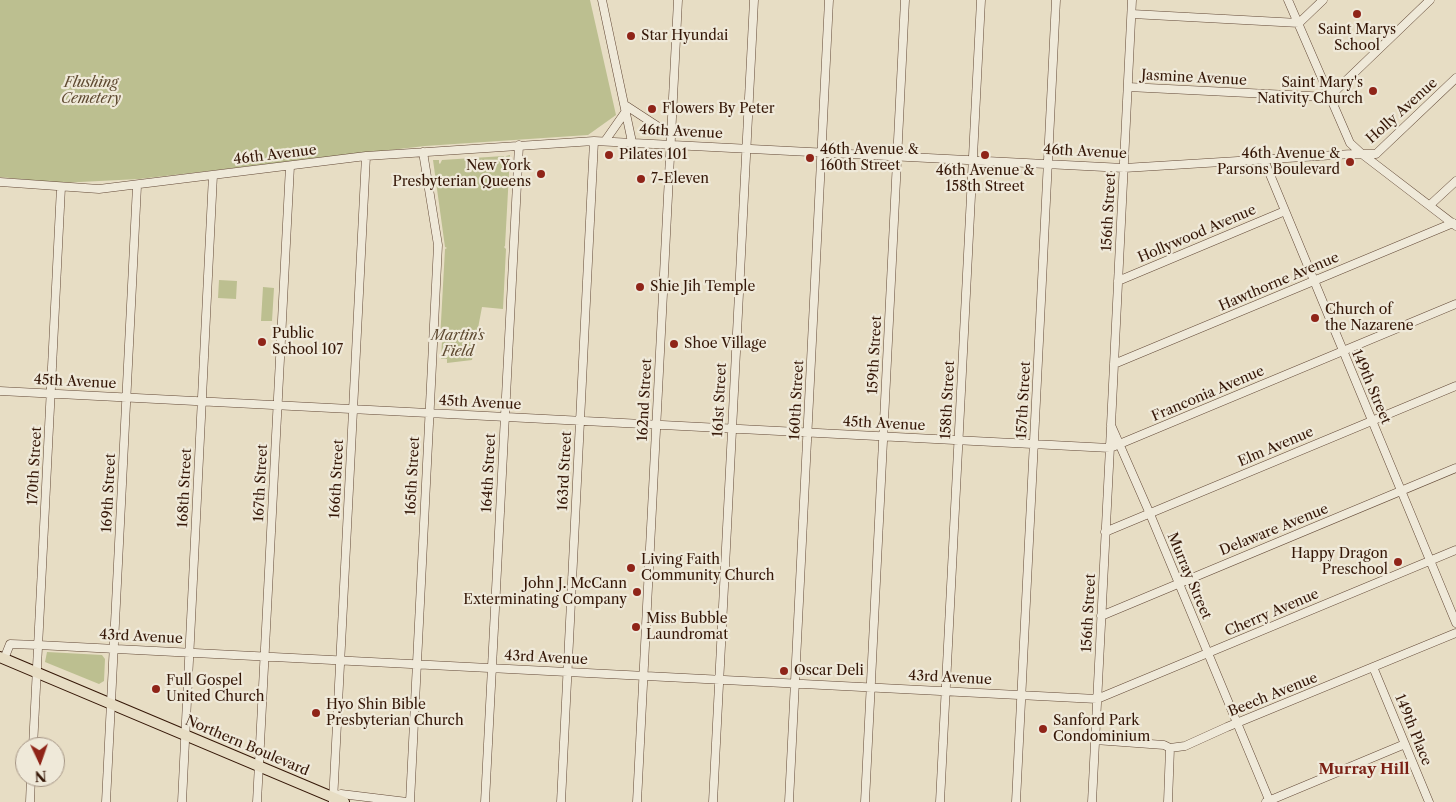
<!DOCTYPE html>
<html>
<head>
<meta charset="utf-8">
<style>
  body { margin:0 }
  #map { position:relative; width:1456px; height:802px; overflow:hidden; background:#e7ddc4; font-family:"Libre Caslon Text",serif }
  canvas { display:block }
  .north { position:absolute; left:15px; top:737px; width:50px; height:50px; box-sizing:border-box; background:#efe9d9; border:1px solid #a59585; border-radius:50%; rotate:177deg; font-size:14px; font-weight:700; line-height:20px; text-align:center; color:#351707 }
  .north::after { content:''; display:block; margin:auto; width:18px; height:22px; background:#8f2418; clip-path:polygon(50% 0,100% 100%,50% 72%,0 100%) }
</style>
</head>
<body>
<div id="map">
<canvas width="1456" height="802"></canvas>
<div class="north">N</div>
</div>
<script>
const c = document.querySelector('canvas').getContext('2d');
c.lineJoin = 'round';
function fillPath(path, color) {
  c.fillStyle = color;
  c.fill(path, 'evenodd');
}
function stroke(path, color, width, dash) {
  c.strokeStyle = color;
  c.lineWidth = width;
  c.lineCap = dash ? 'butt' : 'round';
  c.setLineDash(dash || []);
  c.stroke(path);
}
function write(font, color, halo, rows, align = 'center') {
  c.font = font + ' "Libre Caslon Text",serif';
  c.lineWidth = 4.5;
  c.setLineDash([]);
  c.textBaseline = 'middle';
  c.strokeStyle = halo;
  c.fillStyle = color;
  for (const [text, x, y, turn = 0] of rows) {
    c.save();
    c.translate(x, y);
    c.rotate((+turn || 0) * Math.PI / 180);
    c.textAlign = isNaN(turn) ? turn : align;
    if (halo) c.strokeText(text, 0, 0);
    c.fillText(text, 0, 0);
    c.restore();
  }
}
const green = new Path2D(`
  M0 0H590L616 115 588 135 425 146 139 179 60 183 0 177Z
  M510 155 505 246 504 247 506 249 503 309 482 307 472 360 447 363V359H441L442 341 440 340 445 249 447 248 445 247 433 160H439V163L440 164 442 160 504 156 505 159 506 156Z
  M219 280 237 281 236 299 218 298Z
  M263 287 274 288 272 321H261Z
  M47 652 102 655 105 659 104 681 99 684 45 662Z`);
const minor = new Path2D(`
  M602 0 632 142
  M1132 0 1111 425 1150 514 1270 802
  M1288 0 1350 143 1362 154 1456 226
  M1132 14 1299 23 1323 0
  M1128 87 1329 97 1430 0
  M625 105 671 135
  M605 141 626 111
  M1264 160 1456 623
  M0 182 99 189 366 156 594 141 1124 168 1352 154H1376L1456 78
  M1430 205 1456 181
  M1118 281 1285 211
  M1114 364 1453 223
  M0 391 1110 448 1456 304
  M1105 532 1456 386
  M1101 616 1456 468
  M4 659 10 644 38 645 1097 699 1456 550
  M1373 667 1429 802
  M1095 740 1164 745 1170 748 1185 746 1227 727 1456 633
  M33 747 61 187
  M333 796 341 794 407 802
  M30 802 31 777
  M106 802 137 186
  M182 802 213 175
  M257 802 290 166
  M333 802 366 156
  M410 802 438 245 423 152
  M485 802 519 145
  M561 802 594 141
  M637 802 678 0
  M713 802 754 0
  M789 802 829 0
  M865 802 905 0
  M940 802 981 0
  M1016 802 1056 0
  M1092 802 1111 427
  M1168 802 1170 748
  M1266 802 1405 744`);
const major = new Path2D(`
  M0 657 344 802`);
const markers = [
  [1357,14,5,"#8f2418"],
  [631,36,5,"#8f2418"],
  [1373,91,5,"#8f2418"],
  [652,109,5,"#8f2418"],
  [609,155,5,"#8f2418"],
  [985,155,5,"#8f2418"],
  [810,158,5,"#8f2418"],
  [1350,162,5,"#8f2418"],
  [541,174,5,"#8f2418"],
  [641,179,5,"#8f2418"],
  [640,287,5,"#8f2418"],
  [1315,318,5,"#8f2418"],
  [262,342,5,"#8f2418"],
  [674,344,5,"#8f2418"],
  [1398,562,5,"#8f2418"],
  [631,568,5,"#8f2418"],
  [637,592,5,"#8f2418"],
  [636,627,5,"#8f2418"],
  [784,671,5,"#8f2418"],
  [156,689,5,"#8f2418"],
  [316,713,5,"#8f2418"],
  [1043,729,5,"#8f2418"]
];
const poiNames = [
  ["Saint Marys",1357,30,"center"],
  ["School",1357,46,"center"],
  ["Star Hyundai",641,36],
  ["Saint Mary's",1363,83,"right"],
  ["Nativity Church",1363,99,"right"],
  ["Flowers By Peter",662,109],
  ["46th Avenue &",820,150],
  ["160th Street",820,166],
  ["46th Avenue &",1340,154,"right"],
  ["Parsons Boulevard",1340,170,"right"],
  ["Pilates 101",619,155],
  ["New York",531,166,"right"],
  ["Presbyterian Queens",531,182,"right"],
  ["46th Avenue &",985,171,"center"],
  ["158th Street",985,187,"center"],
  ["7-Eleven",651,179],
  ["Shie Jih Temple",650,287],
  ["Church of",1325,310],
  ["the Nazarene",1325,326],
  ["Public",272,334],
  ["School 107",272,350],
  ["Shoe Village",684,344],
  ["Happy Dragon",1388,554,"right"],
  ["Preschool",1388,570,"right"],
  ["Living Faith",641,560],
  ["Community Church",641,576],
  ["John J. McCann",627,584,"right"],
  ["Exterminating Company",627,600,"right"],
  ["Miss Bubble",646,619],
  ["Laundromat",646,635],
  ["Oscar Deli",794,671],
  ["Full Gospel",166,681],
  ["United Church",166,697],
  ["Hyo Shin Bible",326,705],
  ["Presbyterian Church",326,721],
  ["Sanford Park",1053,721],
  ["Condominium",1053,737]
];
const streetNames = [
  ["Jasmine Avenue",1194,78,3],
  ["Holly Avenue",1402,111,-42],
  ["46th Avenue",681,132,3],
  ["46th Avenue",1085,152,3],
  ["46th Avenue",275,155,-7],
  ["156th Street",1109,212,-87],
  ["Hollywood Avenue",1197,234,-23],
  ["Hawthorne Avenue",1279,282,-23],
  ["159th Street",875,355,-87],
  ["45th Avenue",75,382,3],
  ["149th Street",1371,387,67],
  ["Franconia Avenue",1208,394,-23],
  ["162nd Street",645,400,-87],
  ["161st Street",720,400,-87],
  ["160th Street",797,400,-87],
  ["158th Street",948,400,-87],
  ["157th Street",1024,400,-87],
  ["45th Avenue",480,403,3],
  ["45th Avenue",884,424,3],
  ["Elm Avenue",1276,447,-23],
  ["170th Street",35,466,-87],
  ["163rd Street",565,471,-87],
  ["164th Street",489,473,-87],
  ["165th Street",413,476,-87],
  ["166th Street",337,479,-87],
  ["167th Street",261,483,-87],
  ["168th Street",185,488,-87],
  ["169th Street",109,493,-87],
  ["Delaware Avenue",1274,530,-22],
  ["Murray Street",1189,576,67],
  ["156th Street",1089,613,-87],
  ["Cherry Avenue",1272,613,-23],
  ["43rd Avenue",141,637,3],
  ["43rd Avenue",546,658,3],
  ["43rd Avenue",950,678,3],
  ["Beech Avenue",1273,695,-22],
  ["149th Place",1413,730,68],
  ["Northern Boulevard",247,746,23]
];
const parkNames = [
  ["Flushing",91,83],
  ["Cemetery",91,99],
  ["Martin's",458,336],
  ["Field",458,352]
];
const neighbourhoodNames = [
  ["Murray Hill",1364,770]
];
fillPath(green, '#bcbf90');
stroke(minor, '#624836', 9);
stroke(major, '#351707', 12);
stroke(minor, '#efe9d9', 8);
stroke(major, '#e7ddc4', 10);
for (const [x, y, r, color] of markers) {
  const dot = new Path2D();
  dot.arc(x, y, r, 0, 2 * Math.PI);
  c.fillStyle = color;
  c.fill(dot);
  stroke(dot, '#efe9d9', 2);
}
write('14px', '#351707', '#efe9d9', poiNames, 'left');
write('14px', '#351707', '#efe9d9', streetNames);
write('italic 14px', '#5e4930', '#efe9d9', parkNames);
write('bold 15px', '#7a1f14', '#efe9d9', neighbourhoodNames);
</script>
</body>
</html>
